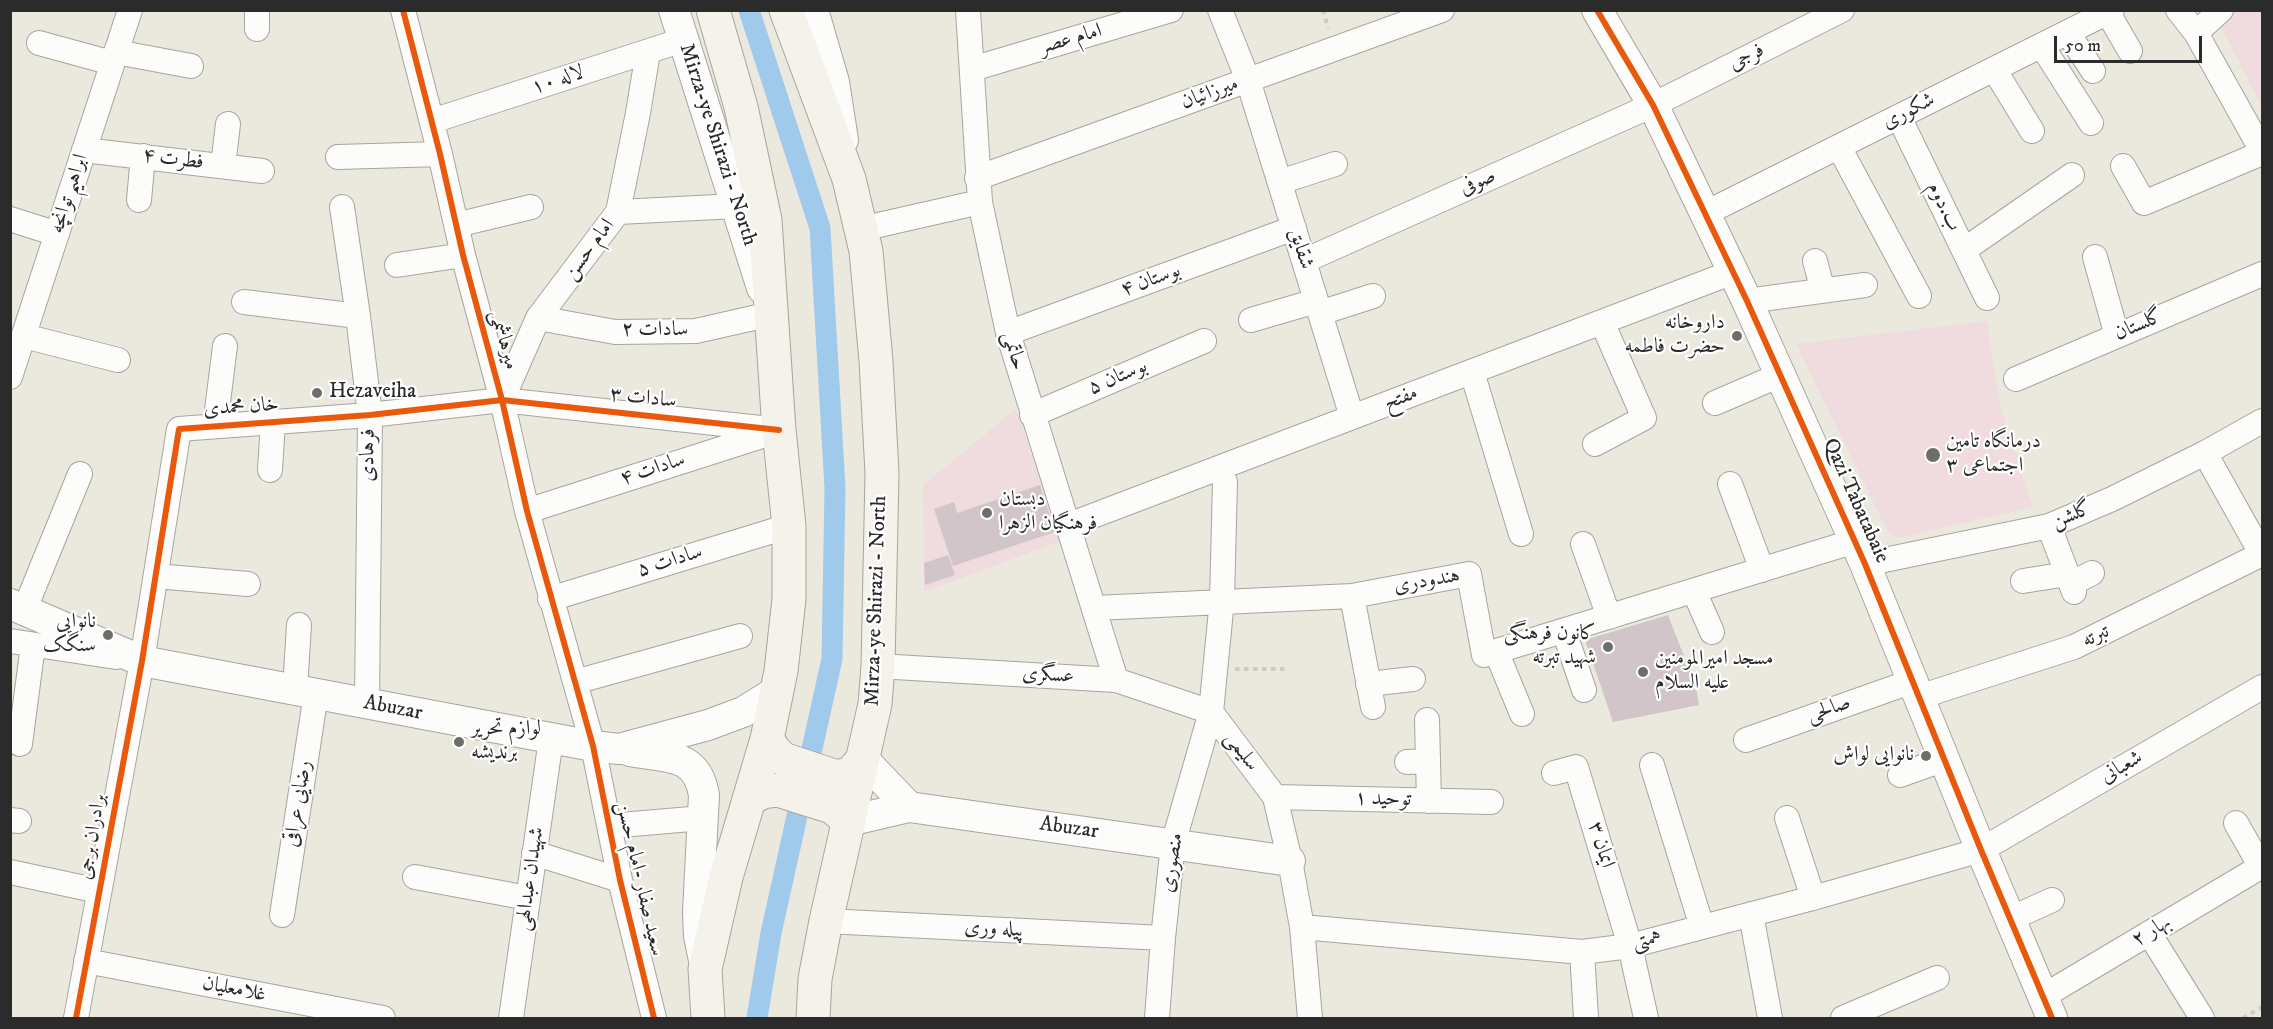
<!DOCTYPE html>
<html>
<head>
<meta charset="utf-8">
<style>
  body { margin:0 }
  #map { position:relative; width:2273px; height:1029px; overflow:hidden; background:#ebe9dd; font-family:"IM FELL DW Pica",serif }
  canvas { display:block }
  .frame { position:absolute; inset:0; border:12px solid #2b2b2b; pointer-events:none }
  .scale { position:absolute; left:2054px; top:36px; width:148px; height:27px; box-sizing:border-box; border:3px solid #2b2b2b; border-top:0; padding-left:8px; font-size:18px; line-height:21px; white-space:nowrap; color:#2b2b2b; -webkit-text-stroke:4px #fff; paint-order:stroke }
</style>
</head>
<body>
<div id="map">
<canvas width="2273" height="1029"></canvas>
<div class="frame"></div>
<div class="scale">50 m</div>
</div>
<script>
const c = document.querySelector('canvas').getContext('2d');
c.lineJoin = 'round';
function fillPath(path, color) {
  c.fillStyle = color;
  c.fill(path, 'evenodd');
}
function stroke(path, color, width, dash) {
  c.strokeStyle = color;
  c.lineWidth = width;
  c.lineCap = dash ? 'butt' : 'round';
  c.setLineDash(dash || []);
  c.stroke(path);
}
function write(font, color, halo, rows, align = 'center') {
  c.font = font + ' "IM FELL DW Pica",Amiri,serif';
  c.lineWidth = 4.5;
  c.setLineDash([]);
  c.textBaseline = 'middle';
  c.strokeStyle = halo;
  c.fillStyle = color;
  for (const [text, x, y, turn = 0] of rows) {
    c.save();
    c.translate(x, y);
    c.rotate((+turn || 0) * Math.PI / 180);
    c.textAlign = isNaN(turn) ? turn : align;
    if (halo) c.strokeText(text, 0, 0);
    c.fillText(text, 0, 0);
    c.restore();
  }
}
const built = new Path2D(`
  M2230 11H2262V107L2220 25Z
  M1987 321 1999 402 2033 507 1898 538 1889 534 1796 344Z
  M1016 409 1061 541 924 592 923 485Z`);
const canal = new Path2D(`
  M749 10 820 228 835 488 832 659 771 933 757 1018`);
const building = new Path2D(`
  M1040 485 1055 532 953 566 934 509 954 502 957 513Z
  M948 555 955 575 925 585 924 563Z
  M1668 615 1696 687 1699 705 1613 722 1585 640Z`);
const path = new Path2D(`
  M1323 10 1328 28
  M1235 669H1288
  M2243 1018 2262 1007`);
const minor = new Path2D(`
  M403 10 440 154 463 255 502 400 527 511 593 746 620 880 654 1018
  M968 10 980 202 1008 333 1116 680
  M1220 10 1248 80 1352 417
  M2178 10 2196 33 2262 151
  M2108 13 2130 51
  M257 29V10
  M2068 33 2093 71
  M2196 33 2221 10
  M39 43 112 63
  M2042 46 2091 123
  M116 52 191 66
  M972 69 1171 10
  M1994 69 2032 131
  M1899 117 1987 298
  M432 121 683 40
  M1839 147 1919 296
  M84 150 262 171
  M338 157 440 154
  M223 166 228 124
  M2123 166 2144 203 2262 153
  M977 178 1442 10
  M1280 182 1335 164
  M139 200 143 156
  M342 207 358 316 370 415 367 704
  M618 212 737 206
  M1706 213 2112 10
  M10 219 57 234
  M456 225 531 207
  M861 229 980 202
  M1964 250 2072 175
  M2095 257 2117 336
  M1304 261 1653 105 1842 10
  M1815 261 1823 291
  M397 265 463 255
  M1747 301 1865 285
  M244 302 358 316
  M1320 313 1373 296
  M538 318 615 332 696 331 771 314
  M1251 320 1316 301
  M1008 333 1294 228
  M24 336 118 360
  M1472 372 1521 534
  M10 377 130 10
  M2016 379 2262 274
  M502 400 538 318 618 212 638 113 648 52
  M1715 403 1780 375
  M1032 415 1204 341
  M215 426 225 346
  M1595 444 1644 418 1602 322
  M2205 453 2262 555
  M270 470 273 422
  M1225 482 1222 600 1211 712 1275 797 1290 861 1302 927 1310 1018
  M1730 484 1762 570
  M527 511 771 433
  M1069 525 1733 272
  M2049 526 2074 592
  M1583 544 1609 617
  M1865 564 2049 526 2112 499 2205 453 2262 421
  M156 576 248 584
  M2023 581 2067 574
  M2071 584 2092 573
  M1694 591 1712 632
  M1352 596 1373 707
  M550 599 789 526
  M1095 608 1352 596 1469 574 1484 655 1855 541
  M24 611 80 474
  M1564 631 1584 690
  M10 641 116 657
  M1496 651 1522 714
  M878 666 1116 680 1211 712 1173 844 1163 938 1157 1018
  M575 682 740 636
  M1368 684 1413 679
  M295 690 299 625
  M1919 697 2074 647 2262 554
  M1427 720 1429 801
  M1746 740 1913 681
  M20 744 33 645
  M1407 762 1428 761
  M1652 765 1702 927
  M1554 773 1576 767 1630 946 1646 1018
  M1900 775 1945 759
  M1275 797 1491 802
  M1787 818 1813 898
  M10 820 19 821
  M2236 823 2261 867
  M609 826 703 818
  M534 853 620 880
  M10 872 99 891
  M415 877 528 898
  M1751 914 1770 1018
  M282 915 316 694
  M2010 919 2052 900
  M826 921 1163 938
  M1302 927 1582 952 1630 946 1813 898 1981 850 2262 687
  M2149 933 2202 1018
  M1582 952 1586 1018
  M86 961 383 1018
  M2042 997 2262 866
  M76 1018 142 661 179 429 370 415 502 400 779 430
  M511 1018 551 739
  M1843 1018 1937 978`);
const tertiary = new Path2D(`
  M674 10 762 288
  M813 10 834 82 843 140
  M1597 10 1653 105 1747 301 1865 564 1981 850 2052 1018
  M10 604 142 661 593 746 619 749 708 725 743 712 777 691
  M630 751C666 758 697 752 704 795L698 912 699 936 705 965
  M863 759 909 807
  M849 821 909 807 1290 861`);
const secondary = new Path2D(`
  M786 10 849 179 866 251 876 361 882 473 878 666 875 704 826 921 815 979 813 1018
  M767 739 774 750 783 759 837 777 851 773 863 759
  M749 799 763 792 778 790 832 807 849 821
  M708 1018 705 969 726 877 767 739 781 671 789 599V526L779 430 765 220 741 107 713 10`);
const cycleway = new Path2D(`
  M403 10 440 154 463 255 502 400 527 511 593 746 620 880 654 1018
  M1597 10 1653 105 1747 301 1865 564 1981 850 2052 1018
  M76 1018 142 661 179 429 370 415 502 400 779 430`);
const markers = [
  [1737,336,6,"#6e6e69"],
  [317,393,6,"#6e6e69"],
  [1933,455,8,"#6e6e69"],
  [987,513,6,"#6e6e69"],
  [108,635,6,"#6e6e69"],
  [1608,647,6,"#6e6e69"],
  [1643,672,6,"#6e6e69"],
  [459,742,6,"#6e6e69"],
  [1926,756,6,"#6e6e69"]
];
const streetNames = [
  ["امام عصر",1071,40,-16],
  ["فرجی",1747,58,-27],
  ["لاله ۱۰",558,81,-18],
  ["میرزائیان",1210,94,-20],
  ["شکوری",1909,112,-27],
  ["Mirza-ye Shirazi - North",717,145,72],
  ["فطرت ۴",173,160,7],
  ["صوفی",1478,183,-24],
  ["ابراهیم توانچه",70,194,-72],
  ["ب.دوم",1943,207,64],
  ["شقایق",1300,249,73],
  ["امام حسن",590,250,-53],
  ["بوستان ۴",1151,281,-20],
  ["گلستان",2139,326,-23],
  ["سادات ۲",655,331],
  ["میرهاشمی",503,340,75],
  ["حاتمی",1013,351,74],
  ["بوستان ۵",1118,378,-23],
  ["سادات ۳",643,399,6],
  ["مفتح",1401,399,-21],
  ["خان محمدی",241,408,-4],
  ["فرهادی",369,455,-89],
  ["سادات ۴",653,470,-18],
  ["Qazi Tabatabaie",1855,501,66],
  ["گلشن",2072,516,-22],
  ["سادات ۵",670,562,-17],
  ["هندودری",1427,582,-10],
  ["Mirza-ye Shirazi - North",877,601,-88],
  ["تبرته",2096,637,-26],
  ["عسگری",1048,676,3],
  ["Abuzar",393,709,11],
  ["صالحی",1829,710,-19],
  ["سلیمی",1241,752,53],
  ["شعبانی",2122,768,-30],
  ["توحید ۱",1383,800,1],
  ["رضایی عراقی",299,804,-81],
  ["Abuzar",1069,829,8],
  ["برادران برجی",93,837,-80],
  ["ایمان ۳",1600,845,73],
  ["منصوری",1173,863,-81],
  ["شهیدان عبدالهی",531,879,-82],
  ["سعید صفار -امام حسن",639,879,77],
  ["پیله وری",994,930,3],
  ["بهار ۲",2152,932,-31],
  ["همتی",1647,941,-13],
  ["غلامعلیان",234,990,11]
];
const poiNames = [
  ["داروخانه",1725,324,"right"],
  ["حضرت فاطمه",1725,348,"right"],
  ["Hezaveiha",329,393],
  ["درمانگاه تامین",1946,443],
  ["اجتماعی ۳",1946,467],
  ["دبستان",999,501],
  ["فرهنگیان الزهرا",999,525],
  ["نانوایی",96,623,"right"],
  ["سنگک",96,647,"right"],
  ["کانون فرهنگی",1596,635,"right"],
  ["شهید تبرته",1596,659,"right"],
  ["مسجد امیرالمومنین",1655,660],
  ["علیه السلام",1655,684],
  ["لوازم تحریر",471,730],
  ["برندیشه",471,754],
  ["نانوایی لواش",1914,756,"right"]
];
fillPath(built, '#f0dbde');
stroke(canal, '#a0caec', 21);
fillPath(building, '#d1c5ca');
stroke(minor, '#a6a59e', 26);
stroke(tertiary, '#a6a59e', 32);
stroke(secondary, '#a6a59e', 35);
stroke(path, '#cbcac7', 4, [4.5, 4.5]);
stroke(minor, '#fcfcfa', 24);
stroke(tertiary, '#fcfcfa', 30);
stroke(secondary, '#f4f2eb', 33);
stroke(cycleway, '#e8590c', 6);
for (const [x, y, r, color] of markers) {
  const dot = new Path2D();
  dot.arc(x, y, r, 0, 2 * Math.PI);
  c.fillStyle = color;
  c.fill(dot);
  stroke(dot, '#fff', 2);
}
write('21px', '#2b2b2b', '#fff', streetNames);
write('21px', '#2b2b2b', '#fff', poiNames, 'left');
</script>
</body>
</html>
